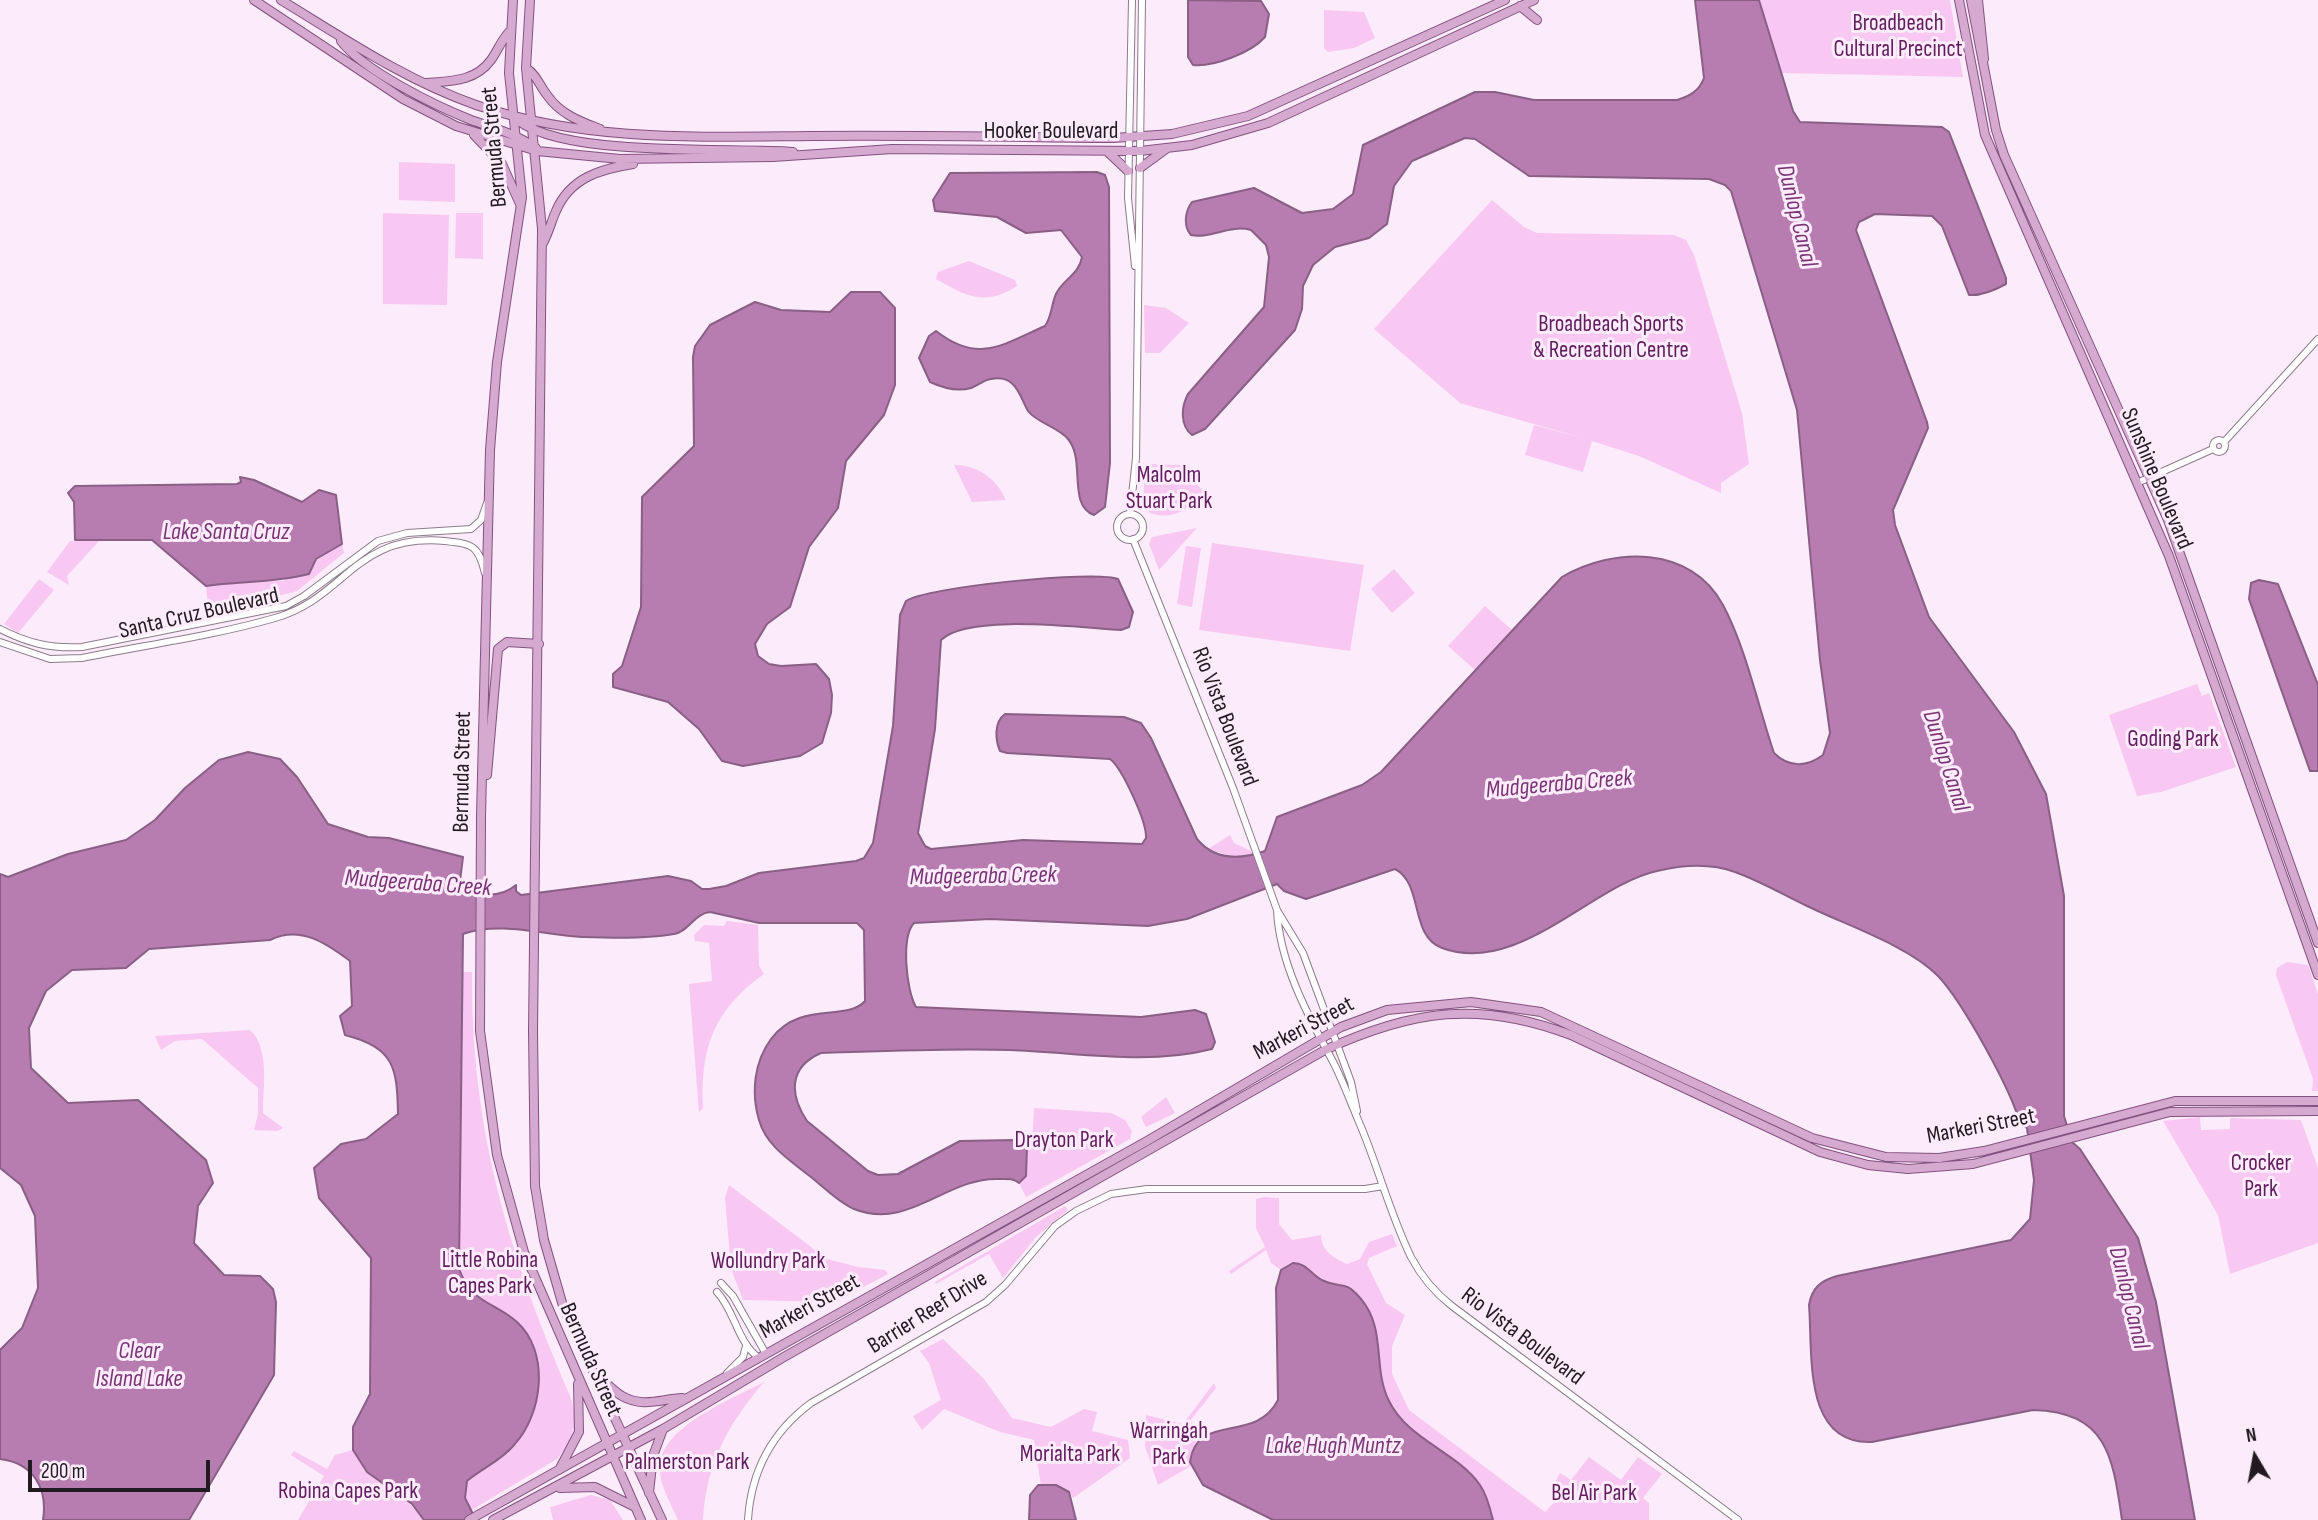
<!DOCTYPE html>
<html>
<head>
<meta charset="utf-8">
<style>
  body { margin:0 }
  #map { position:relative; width:2318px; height:1520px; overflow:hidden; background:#fcebfa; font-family:"Sofia Sans Condensed",sans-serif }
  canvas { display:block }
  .north { position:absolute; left:2220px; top:1422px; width:70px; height:70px; -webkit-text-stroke:5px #fcebfa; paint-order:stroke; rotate:350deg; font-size:19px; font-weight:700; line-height:28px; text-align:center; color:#211a20 }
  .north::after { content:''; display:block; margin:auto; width:24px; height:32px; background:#211a20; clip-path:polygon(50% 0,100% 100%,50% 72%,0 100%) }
  .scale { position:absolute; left:28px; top:1460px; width:182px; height:32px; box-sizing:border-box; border:4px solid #211a20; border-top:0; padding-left:9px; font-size:21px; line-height:24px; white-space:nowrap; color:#211a20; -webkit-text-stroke:5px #fcebfa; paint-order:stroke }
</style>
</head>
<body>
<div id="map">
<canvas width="2318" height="1520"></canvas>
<div class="north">N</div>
<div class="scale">200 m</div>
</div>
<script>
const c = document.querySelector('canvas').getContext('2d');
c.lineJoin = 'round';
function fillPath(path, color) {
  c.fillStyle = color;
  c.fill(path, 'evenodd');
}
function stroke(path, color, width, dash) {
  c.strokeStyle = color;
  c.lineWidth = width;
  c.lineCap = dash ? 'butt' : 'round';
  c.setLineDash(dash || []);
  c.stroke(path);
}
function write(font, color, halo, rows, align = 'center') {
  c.font = font + ' "Sofia Sans Condensed",sans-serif';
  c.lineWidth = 6;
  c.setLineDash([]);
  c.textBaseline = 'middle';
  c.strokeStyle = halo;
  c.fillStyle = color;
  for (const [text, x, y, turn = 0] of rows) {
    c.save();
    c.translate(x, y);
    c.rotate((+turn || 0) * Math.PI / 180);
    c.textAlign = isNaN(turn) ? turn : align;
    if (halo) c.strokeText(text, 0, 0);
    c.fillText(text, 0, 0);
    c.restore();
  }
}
const green = new Path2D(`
  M1760 0H1950L1963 77 1782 73Z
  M1324 10 1364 12 1375 38 1354 48 1328 52 1324 48Z
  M399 162 455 164V202L399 200Z
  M1492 200 1524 227 1537 233 1674 235 1686 240 1694 255 1742 413 1749 464 1721 483V493L1639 456 1592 441 1583 472 1525 455 1534 425 1583 438 1460 403 1374 329Z
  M383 213 449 215 447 305 383 304Z
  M456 213H483V259L455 258Z
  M969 261 1015 280 1017 286C985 307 966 296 936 279L938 272Z
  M1144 305 1166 308 1189 323 1160 353H1145Z
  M1144 464 1180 465 1204 492C1189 509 1174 521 1150 513L1144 506Z
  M954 465C978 465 996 478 1006 500L972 502Z
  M1197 528 1159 570 1149 544 1152 537Z
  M70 541H99L67 576 69 585 47 572Z
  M1212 543 1364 565 1350 651 1199 630Z
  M342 544 344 553 297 591 209 615 206 586 241 580 283 581Z
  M1186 546 1201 548 1192 607 1177 604Z
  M1394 569 1415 593 1392 613 1371 589Z
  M39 579 54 590 18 633 4 624Z
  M1485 606 1513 631 1476 671 1448 646Z
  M2197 684 2202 696 2209 693 2236 767 2161 792 2137 796 2109 715Z
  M1230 835 1234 843 1251 851 1253 856 1241 859 1208 849Z
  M727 921 758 925 759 966 764 974C714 1010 700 1047 703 1108L699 1112 689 984 712 981 709 943 695 941 694 935 704 925 724 926Z
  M2287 962 2308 965 2318 994V1091H2312L2313 1079 2276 975 2277 968Z
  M462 972H472C471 1129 507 1248 568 1391 579 1417 577 1438 557 1459L470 1511 465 1498 467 1481C484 1468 505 1460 518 1441 541 1408 549 1351 517 1322 492 1300 473 1305 459 1269Z
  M250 1030C270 1047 263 1089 263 1113L283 1128 278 1131 254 1130 258 1114V1088L202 1039 175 1041 161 1050 155 1036Z
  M1166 1097 1175 1113 1146 1127 1141 1117Z
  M1034 1108 1111 1113 1125 1120 1132 1131 1130 1139 1026 1197 1019 1183 1026 1176 1027 1147 1032 1143Z
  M2200 1117 2201 1130 2230 1129V1118L2301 1120 2318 1168V1243L2230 1274 2218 1215 2163 1121Z
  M729 1185 827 1259 859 1267 885 1270 888 1274 835 1302 743 1300 731 1269 725 1198Z
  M1264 1197 1279 1198V1224L1292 1240 1321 1235C1322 1252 1333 1257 1347 1264L1360 1259 1369 1242 1392 1234 1397 1246 1369 1258 1367 1264 1386 1303 1405 1315 1392 1346V1374L1409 1410 1545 1512 1563 1493 1553 1486 1560 1473 1571 1480 1589 1457 1621 1480 1638 1457 1662 1474 1643 1498 1649 1503V1520H1493C1475 1454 1415 1453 1389 1402 1372 1369 1385 1329 1361 1300 1344 1280 1344 1288 1325 1282 1314 1278 1303 1268 1293 1263L1281 1270 1271 1263 1266 1250 1231 1274 1229 1271 1265 1247 1256 1228V1199Z
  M1065 1206 1068 1210 1036 1237 1003 1278 989 1254 936 1284 935 1282Z
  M943 1339 984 1379 1012 1418 1051 1427 1084 1409 1097 1412 1092 1431 1128 1440 1130 1458 1073 1498 1069 1492 1041 1486 1034 1440 1000 1432 944 1409 922 1430 913 1416 941 1400 929 1363 920 1351Z
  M764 1382C728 1424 706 1464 703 1520H678C671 1503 658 1484 660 1464 663 1426 734 1398 764 1382Z
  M1214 1383 1216 1388 1190 1421 1204 1434 1194 1445 1191 1466 1158 1485 1145 1446 1146 1415 1183 1424Z
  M353 1450C363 1476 405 1493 424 1520H298L324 1476 291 1455 294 1451 327 1469 335 1455Z
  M591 1495 610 1500 623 1520H553L550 1507Z`);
const water = new Path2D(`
  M1188 0 1261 1 1269 14 1265 37C1251 53 1213 67 1193 65L1188 57Z
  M1695 0H1759L1793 111 1800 122 1942 127 1949 132 2006 278V284C1995 290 1982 296 1969 295L1942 226 1932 216 1875 214 1859 222 1856 230 1927 422 1928 428 1893 510 1895 525 1929 617 2014 732 2046 794 2064 896V1116L2072 1142 2080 1149 2138 1238 2156 1302 2195 1520H2122C2113 1458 2108 1412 2033 1410L1872 1442C1802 1445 1813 1353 1809 1305 1812 1288 1820 1281 1837 1276L2011 1240 2030 1219 2034 1180 2027 1128 2020 1124C2012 1091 1962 1001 1938 976 1909 946 1846 925 1807 906 1784 895 1760 881 1735 872 1710 863 1682 865 1657 871 1592 885 1518 976 1442 948 1409 936 1424 884 1395 869L1306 899 1284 891 1277 884 1187 919 1148 926 990 919 914 923C901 937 906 990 916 1007L1141 1017 1195 1010 1206 1014 1215 1042 1212 1049C1145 1066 1076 1052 1009 1050 946 1048 883 1051 821 1053 789 1067 789 1094 807 1121L868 1171 878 1175 898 1174 960 1141 1014 1140 1027 1147 1026 1176 1019 1183C1013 1178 1007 1179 999 1179 946 1177 909 1231 854 1209 837 1202 822 1185 807 1174 788 1159 766 1145 759 1120 751 1093 754 1062 771 1039 800 1000 847 1022 865 1001L864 930 857 923H759L710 912C695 913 688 932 674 934 646 939 611 938 582 937 544 935 500 921 463 934L459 1269C473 1305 492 1300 517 1322 550 1352 543 1414 514 1445 501 1461 482 1468 467 1481L465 1498 476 1520H424L412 1504 367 1472 353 1450V1427L370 1394 371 1258 319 1198 314 1168 341 1144 366 1139 398 1114C397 1068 395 1048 345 1035L340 1016 352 1006 350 961C326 943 300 925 270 940L149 949 126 968 72 970 46 991 29 1028 31 1068 68 1103 138 1100 206 1160 213 1183 198 1206 194 1243 224 1275 260 1276 273 1289 276 1302 274 1375 189 1520H43C48 1488 33 1463 0 1459V1350L22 1328 38 1288 35 1216 21 1185 0 1168V874L8 877 68 854 126 840 155 820 185 788 219 760 248 752 280 759 297 777 328 824 368 837 389 838 463 857 460 881C471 899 501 898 516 885V891L521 895 668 876 691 881 702 889H709L726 886 759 873 856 861 864 858 873 843 893 726 900 615 906 601C926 587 1095 570 1118 579L1133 612 1129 627 1121 630C1083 628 968 613 941 640L935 729 918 833 925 846 931 849 1023 840 1142 844 1146 838C1147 822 1122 768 1110 759L1007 753 1000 751C995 739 994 722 1005 714L1124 717 1141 723 1151 738 1197 839C1215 861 1242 859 1265 851L1277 817 1362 785 1381 772 1562 577C1613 547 1691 545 1723 605 1746 648 1758 706 1774 753 1789 768 1807 767 1823 755L1830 733 1820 660 1797 410 1731 191 1725 185 1709 179 1529 176 1475 139 1465 138 1412 161 1394 186 1387 224 1369 238 1335 247 1313 265 1303 286 1302 309 1295 330 1205 429 1192 435C1180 426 1181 407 1188 394L1264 307 1269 257 1266 245 1251 230C1230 224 1211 239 1191 235 1183 226 1185 211 1192 202L1254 188 1302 213 1333 209 1353 194 1363 145 1475 92H1495L1534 100H1677C1690 96 1699 91 1704 78Z
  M1097 172 1105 175 1109 187 1110 463 1105 507 1094 515C1067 505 1086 460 1068 439 1058 427 1037 423 1028 411 1020 398 1017 374 991 379 984 380 978 385 971 388 957 392 943 388 930 382L919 358 929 336 936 331C978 364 1002 345 1045 326 1052 316 1051 305 1056 294 1063 279 1079 275 1082 257L1061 230 1026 233 997 217 935 211 933 200 950 173Z
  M851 292H880L895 308V385L884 415 846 461 838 508 809 547 790 607 767 624 755 644 758 656 769 664 781 666 816 664 829 679 832 695 831 713 822 743 800 756 743 766 722 761 699 729 668 702 613 687V674L622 666 641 607 642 497 694 446 693 357 695 346 710 325 755 302 781 310 830 312Z
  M240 477 254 480 302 502 319 490 336 495 342 544 316 559 309 574C275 583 240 581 206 586L152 540H75L74 502 68 493 75 486 237 484 241 482Z
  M2259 580 2278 584 2318 685V771H2310L2249 599 2251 583Z
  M1293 1263C1308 1263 1311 1276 1324 1281 1342 1289 1344 1279 1361 1299 1387 1330 1372 1367 1389 1401 1408 1440 1456 1451 1480 1485 1487 1495 1490 1508 1493 1520H1273L1203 1485 1190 1462C1197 1411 1255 1445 1278 1400L1276 1288 1281 1270Z
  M1038 1485H1056L1069 1492 1076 1520H1029L1030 1495Z`);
const minor = new Path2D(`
  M1132 0 1128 198 1135 266
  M2213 446a6 6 0 1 1 12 0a6 6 0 1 1-12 0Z
  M2224 442 2318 339
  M2137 483 2213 449
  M1130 514 1136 458 1142 0
  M1117 527a13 13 0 1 1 26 0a13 13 0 1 1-26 0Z
  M1133 539 1233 788 1277 910 1303 953 1351 1082 1357 1111
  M0 629C27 643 51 649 82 647L286 606 304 596 378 541 407 533 471 529 481 520 487 503
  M0 642 50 659 82 658C146 645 212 636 275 618 346 598 354 533 445 541 473 544 478 545 485 573
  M1277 910C1279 961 1307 1014 1331 1058 1342 1078 1350 1101 1359 1122 1378 1166 1390 1214 1411 1257 1421 1276 1434 1292 1452 1306L1738 1520
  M721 1283 733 1296 766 1354
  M717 1292C735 1311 737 1342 759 1358
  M727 1373 743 1357 746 1346
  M748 1520C751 1472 772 1432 811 1403L986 1302 1005 1285 1055 1226 1076 1211 1111 1194 1147 1189H1365L1383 1186`);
const major = new Path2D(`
  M254 0 403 99 456 126 537 151 620 159 773 157 892 149 1140 151 1192 145 1268 123 1534 0
  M281 0C345 39 405 80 476 105 586 142 698 137 812 136 912 135 1013 137 1113 138L1172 134 1248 116 1505 0
  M513 0 509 73 522 197 497 362 490 450 481 816 480 1031 497 1155 524 1252 641 1520
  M530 0 526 68 542 229 533 1031 535 1186 544 1240 563 1306 662 1520
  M1959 0 1985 135 2169 556 2318 975
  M1971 0 1996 130 2004 155 2168 520 2318 943
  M1978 0 1984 59
  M1520 6 1537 20
  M341 41C364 71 436 106 471 120 494 128 516 134 536 148
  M526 68C537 75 539 85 547 95 560 114 579 121 600 129
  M426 83C450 81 475 82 491 60 498 50 501 41 509 32
  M513 116C554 159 731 147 793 152
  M474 135 502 164 520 204
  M1108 152 1128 171
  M1140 168 1166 149
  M543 243C549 232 551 222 556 211 570 178 600 169 633 164
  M487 775 498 649 507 642 539 644
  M595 1378C607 1381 612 1390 622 1396 643 1408 661 1399 682 1398
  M559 1470 579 1432 578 1384
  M560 1488 595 1487 635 1507
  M649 1493 653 1456 663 1429
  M469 1520 1147 1141 1341 1027 1387 1010 1471 1002 1541 1012 1812 1138 1886 1157 1939 1158 1984 1151 2175 1101H2318
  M493 1520 663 1429 784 1357 1325 1050C1412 1010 1479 1000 1571 1035L1820 1152 1868 1165 1908 1169 1973 1164 2170 1112 2318 1111`);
const parkNames = [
  ["Broadbeach",1898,24],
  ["Cultural Precinct",1898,50],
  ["Broadbeach Sports",1611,325],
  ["& Recreation Centre",1611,351],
  ["Malcolm",1169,476],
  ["Stuart Park",1169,502],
  ["Goding Park",2173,740],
  ["Drayton Park",1064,1141],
  ["Crocker",2261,1164],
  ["Park",2261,1190],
  ["Little Robina",490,1261],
  ["Capes Park",490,1287],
  ["Wollundry Park",768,1262],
  ["Warringah",1169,1432],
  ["Park",1169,1458],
  ["Morialta Park",1070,1455],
  ["Palmerston Park",687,1463],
  ["Robina Capes Park",348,1492],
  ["Bel Air Park",1594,1494]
];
const streetNames = [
  ["Hooker Boulevard",1051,132],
  ["Bermuda Street",495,147,-95],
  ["Sunshine Boulevard",2156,479,67],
  ["Santa Cruz Boulevard",199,614,-13],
  ["Rio Vista Boulevard",1224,717,69],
  ["Bermuda Street",463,772,-89],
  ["Markeri Street",1304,1029,-28],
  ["Markeri Street",1981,1127,-11],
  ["Markeri Street",810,1307,-29],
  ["Barrier Reef Drive",928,1313,-32],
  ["Rio Vista Boulevard",1522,1337,37],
  ["Bermuda Street",590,1360,66]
];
const waterNames = [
  ["Dunlop Canal",1796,216,76],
  ["Lake Santa Cruz",226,533],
  ["Dunlop Canal",1945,761,72],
  ["Mudgeeraba Creek",1559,785,-5],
  ["Mudgeeraba Creek",983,877,-1],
  ["Mudgeeraba Creek",418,884,4],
  ["Dunlop Canal",2128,1298,76],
  ["Clear",139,1352],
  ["Island Lake",139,1380],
  ["Lake Hugh Muntz",1333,1447]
];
fillPath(green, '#f8c8f2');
fillPath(water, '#b77db1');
stroke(water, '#8a5f86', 2);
stroke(minor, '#8e7b8c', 8);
stroke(major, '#845280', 10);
stroke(minor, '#fff', 6);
stroke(major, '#d6a9d1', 8);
write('23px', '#611c5d', '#fcebfa', parkNames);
write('23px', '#211a20', '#fcebfa', streetNames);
write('italic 24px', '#7a3475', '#fcebfa', waterNames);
</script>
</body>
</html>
